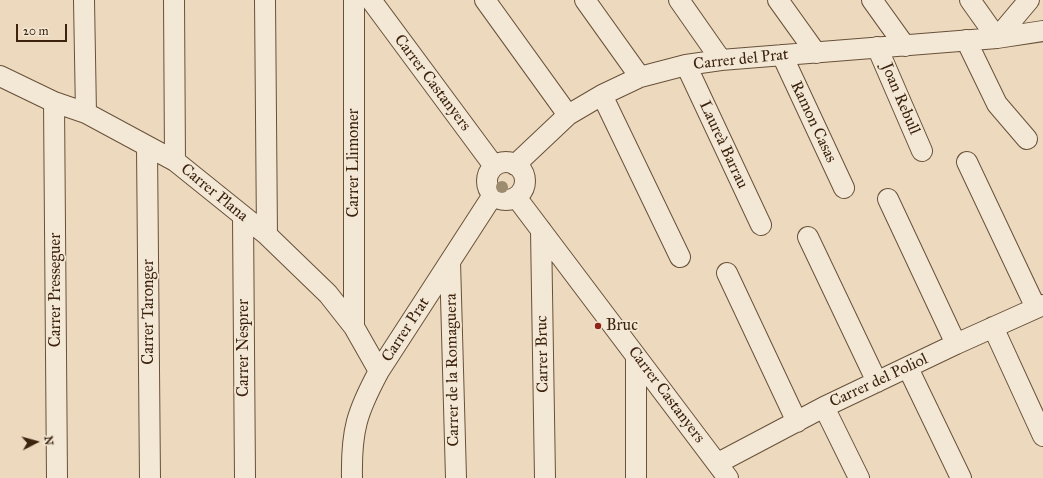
<!DOCTYPE html>
<html>
<head>
<meta charset="utf-8">
<style>
  body { margin:0 }
  #map { position:relative; width:1043px; height:478px; overflow:hidden; background:#eddabe; font-family:"IM FELL Great Primer",serif }
  canvas { display:block }
  .north { position:absolute; left:16px; top:422px; width:40px; height:40px; -webkit-text-stroke:3px #f3e7d5; paint-order:stroke; rotate:84deg; font-size:11px; font-weight:700; line-height:16px; text-align:center; color:#3b230e }
  .north::after { content:''; display:block; margin:auto; width:14px; height:18px; background:#3b230e; clip-path:polygon(50% 0,100% 100%,50% 72%,0 100%) }
  .scale { position:absolute; left:16px; top:24px; width:51px; height:18px; box-sizing:border-box; border:2px solid #3b230e; border-top:0; padding-left:5px; font-size:12px; line-height:14px; white-space:nowrap; color:#3b230e; -webkit-text-stroke:3px #f3e7d5; paint-order:stroke }
</style>
</head>
<body>
<div id="map">
<canvas width="1043" height="478"></canvas>
<div class="north">N</div>
<div class="scale">20 m</div>
</div>
<script>
const c = document.querySelector('canvas').getContext('2d');
c.lineJoin = 'round';
function stroke(path, color, width, dash) {
  c.strokeStyle = color;
  c.lineWidth = width;
  c.lineCap = dash ? 'butt' : 'round';
  c.setLineDash(dash || []);
  c.stroke(path);
}
function write(font, color, halo, rows, align = 'center') {
  c.font = font + ' "IM FELL Great Primer",serif';
  c.lineWidth = 3.5;
  c.setLineDash([]);
  c.textBaseline = 'middle';
  c.strokeStyle = halo;
  c.fillStyle = color;
  for (const [text, x, y, turn = 0] of rows) {
    c.save();
    c.translate(x, y);
    c.rotate((+turn || 0) * Math.PI / 180);
    c.textAlign = isNaN(turn) ? turn : align;
    if (halo) c.strokeText(text, 0, 0);
    c.fillText(text, 0, 0);
    c.restore();
  }
}
const street = new Path2D(`
  M84 0 86 113
  M174 0 175 161
  M265 0 267 235
  M354 0V327
  M371 0 494 166
  M485 0 568 115
  M585 0 640 77
  M679 0 721 60
  M778 0 816 53
  M872 0 905 46
  M970 0 997 38
  M997 38 1029 0
  M966 40 997 104 1027 139
  M877 47 922 151
  M782 55 844 188
  M686 65 761 225
  M0 76 54 102 86 113 175 161 267 235 328 294 354 327 379 371
  M602 95 680 257
  M54 102 57 478
  M147 147 150 478
  M967 162 1036 308
  M487 181a19 19 0 1 1 38 0a19 19 0 1 1-38 0Z
  M515 165 568 115 602 95 640 77 686 65 721 60 997 38 1043 31
  M516 197 728 478
  M888 199 956 344
  M243 217 245 478
  M541 230 545 478
  M808 237 877 382
  M450 261 456 478
  M727 273 797 422
  M993 327 1043 436
  M908 368 961 478
  M824 407 859 478
  M718 463 824 407 956 344 1043 305
  M352 478C351 430 357 412 379 371L493 195
  M636 478V356`);
const trees = [
  [502,187]
];
const markers = [
  [598,326,4,"#8f2418"]
];
const streetNames = [
  ["Carrer del Prat",741,60,-6],
  ["Carrer Castanyers",432,83,53],
  ["Joan Rebull",900,99,67],
  ["Ramon Casas",813,122,65],
  ["Laureà Barrau",723,145,65],
  ["Carrer Llimoner",354,163,-90],
  ["Carrer Plana",214,193,39],
  ["Carrer Presseguer",56,290,-90],
  ["Carrer Taronger",149,312,-90],
  ["Carrer Prat",406,330,-57],
  ["Carrer Nesprer",244,348,-90],
  ["Carrer Bruc",543,354,-91],
  ["Carrer de la Romaguera",453,370,-91],
  ["Carrer del Poliol",879,381,-25],
  ["Carrer Castanyers",666,395,53]
];
const poiNames = [
  ["Bruc",606,326]
];
stroke(street, '#68513a', 22);
stroke(street, '#f3e7d5', 20);
c.fillStyle = '#9d8b6f';
for (const [x, y] of trees) {
  c.beginPath();
  c.arc(x, y, 6, 0, 2 * Math.PI);
  c.fill();
}
for (const [x, y, r, color] of markers) {
  const dot = new Path2D();
  dot.arc(x, y, r, 0, 2 * Math.PI);
  c.fillStyle = color;
  c.fill(dot);
  stroke(dot, '#f3e7d5', 1.5);
}
write('16px', '#3b230e', '#f3e7d5', streetNames);
write('16px', '#3b230e', '#f3e7d5', poiNames, 'left');
</script>
</body>
</html>
